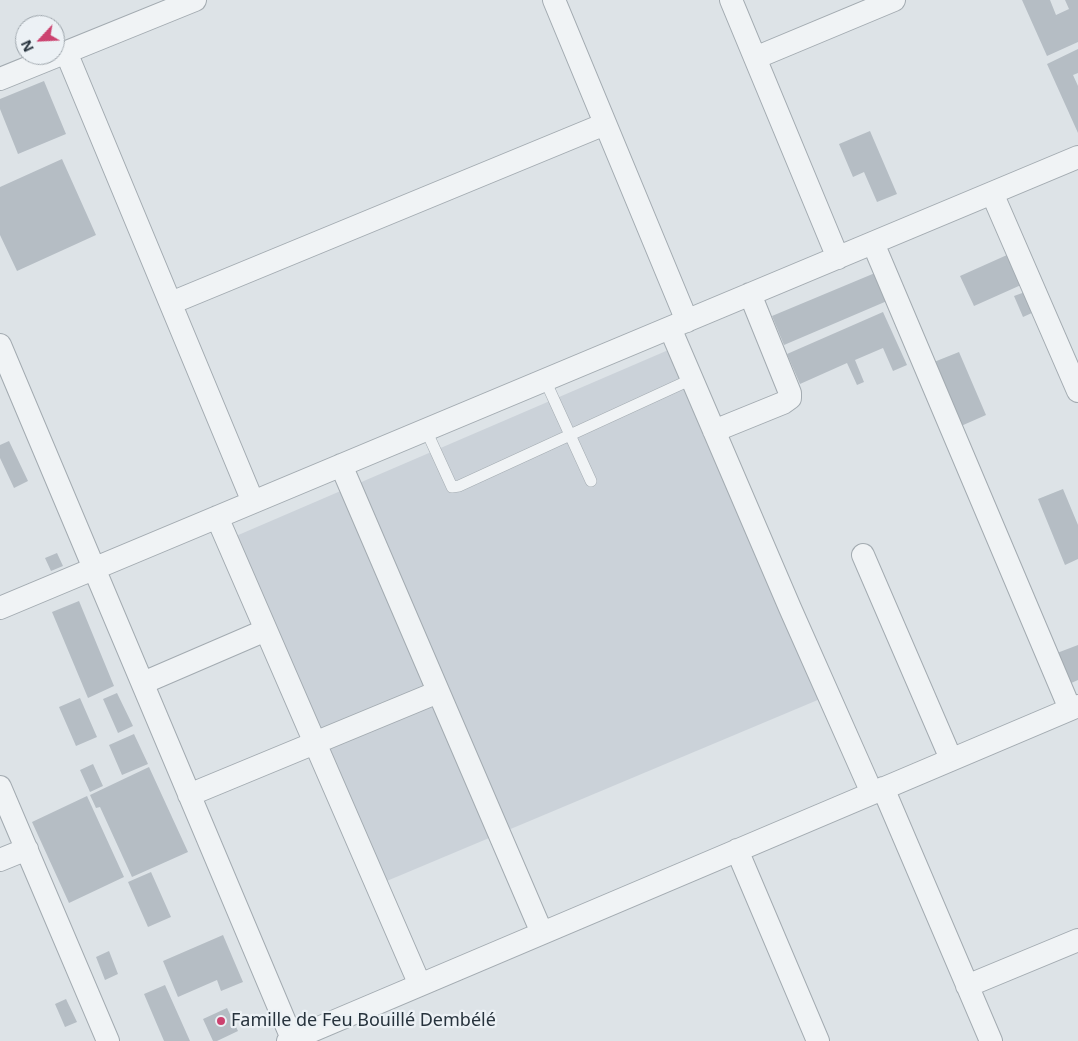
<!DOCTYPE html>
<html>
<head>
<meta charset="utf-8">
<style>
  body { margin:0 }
  #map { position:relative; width:1078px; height:1041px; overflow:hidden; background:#dde3e7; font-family:"Noto Sans",sans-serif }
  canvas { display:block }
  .north { position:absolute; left:15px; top:15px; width:50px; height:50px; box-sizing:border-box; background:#ecf1f5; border:1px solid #9da5ab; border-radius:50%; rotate:245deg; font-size:14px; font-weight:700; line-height:20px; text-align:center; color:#27333d }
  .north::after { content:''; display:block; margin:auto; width:18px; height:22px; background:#cc426f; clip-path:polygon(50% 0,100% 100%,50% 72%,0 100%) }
</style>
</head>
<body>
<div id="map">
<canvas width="1078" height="1041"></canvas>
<div class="north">N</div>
</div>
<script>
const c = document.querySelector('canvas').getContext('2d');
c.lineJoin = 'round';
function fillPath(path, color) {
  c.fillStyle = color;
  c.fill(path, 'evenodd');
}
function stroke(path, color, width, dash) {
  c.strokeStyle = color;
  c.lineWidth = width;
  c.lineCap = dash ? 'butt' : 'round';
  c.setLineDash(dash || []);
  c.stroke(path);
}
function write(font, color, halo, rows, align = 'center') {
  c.font = font + ' "Noto Sans",sans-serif';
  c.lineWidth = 4.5;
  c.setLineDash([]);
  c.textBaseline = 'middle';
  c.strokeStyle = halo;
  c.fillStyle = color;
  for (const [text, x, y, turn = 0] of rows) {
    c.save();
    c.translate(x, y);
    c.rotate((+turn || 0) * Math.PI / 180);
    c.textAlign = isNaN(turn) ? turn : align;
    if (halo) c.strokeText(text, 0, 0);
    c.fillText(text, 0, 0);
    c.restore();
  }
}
const built = new Path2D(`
  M687 342 832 694 382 883 236 536Z`);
const building = new Path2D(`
  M1022 0H1050L1056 15 1069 9 1065 0H1078V42L1047 56Z
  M1078 49V73L1073 75 1078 86V133L1047 64Z
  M44 81 66 134 18 154 0 109V99Z
  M870 131 897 194 877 202 864 172 853 177 839 144Z
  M62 159 96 235 17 271 0 235V187Z
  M1007 255 1021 285 974 306 960 276Z
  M875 273 887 301 784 345 772 316Z
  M1025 292 1034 312 1023 317 1014 296Z
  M883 312 907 365 893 371 883 348 855 360 864 382 857 385 847 363 800 384 787 354Z
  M959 352 986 415 961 426 934 362Z
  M9 441 28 481 14 488 0 458V445Z
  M1063 489 1078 525V559L1065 565 1038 499Z
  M57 553 63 566 51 571 45 558Z
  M79 601 114 686 88 698 52 612Z
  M1078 645V680L1069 684 1057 653Z
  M117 693 133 726 118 733 103 699Z
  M80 698 97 737 76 746 59 707Z
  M134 734 148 764 122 775 109 745Z
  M93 764 103 786 90 792 80 770Z
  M149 767 188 852 132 877 100 807 96 808 90 795Z
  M87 796 124 877 69 903 32 822Z
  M151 872 171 917 148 927 128 882Z
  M223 935 243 982 221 991 217 980 178 997 163 961Z
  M109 951 118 974 105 980 96 957Z
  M165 985 190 1041H164L144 994Z
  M66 999 77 1022 65 1027 55 1004Z
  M227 1008 238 1031 217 1041H213L203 1019Z`);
const lane = new Path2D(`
  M545 380 591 481
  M426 430 452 487 459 486 692 379`);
const street = new Path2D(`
  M554 0 687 321
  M731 0 838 258
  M66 52 253 502
  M755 58 894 0
  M0 79 195 0
  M992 193 1078 391
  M873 243 1070 709
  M171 303 605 124
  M670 328 790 608 872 793
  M0 345 293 1041
  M714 431 783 403 790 398V393L750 294
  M341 465 542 933
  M217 517 420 985
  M863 555 951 759
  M0 608 1078 157
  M143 683 266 630
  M0 787 108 1041
  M883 788 991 1041
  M189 795 438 692
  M737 850 818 1041
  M0 860 27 849
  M967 986 1078 940
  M288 1041 1078 706`);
const markers = [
  [221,1021,5,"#cc426f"]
];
const poiNames = [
  ["Famille de Feu Bouillé Dembélé",231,1021]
];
fillPath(built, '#cbd2d9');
fillPath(building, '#b5bdc4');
stroke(lane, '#a3abb1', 12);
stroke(street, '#a3abb1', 24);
stroke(lane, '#f0f3f5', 11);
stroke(street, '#f0f3f5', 22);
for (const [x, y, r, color] of markers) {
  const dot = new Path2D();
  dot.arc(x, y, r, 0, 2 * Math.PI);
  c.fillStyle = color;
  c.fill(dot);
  stroke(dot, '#ecf1f5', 2);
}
write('18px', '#27333d', '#ecf1f5', poiNames, 'left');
</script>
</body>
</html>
